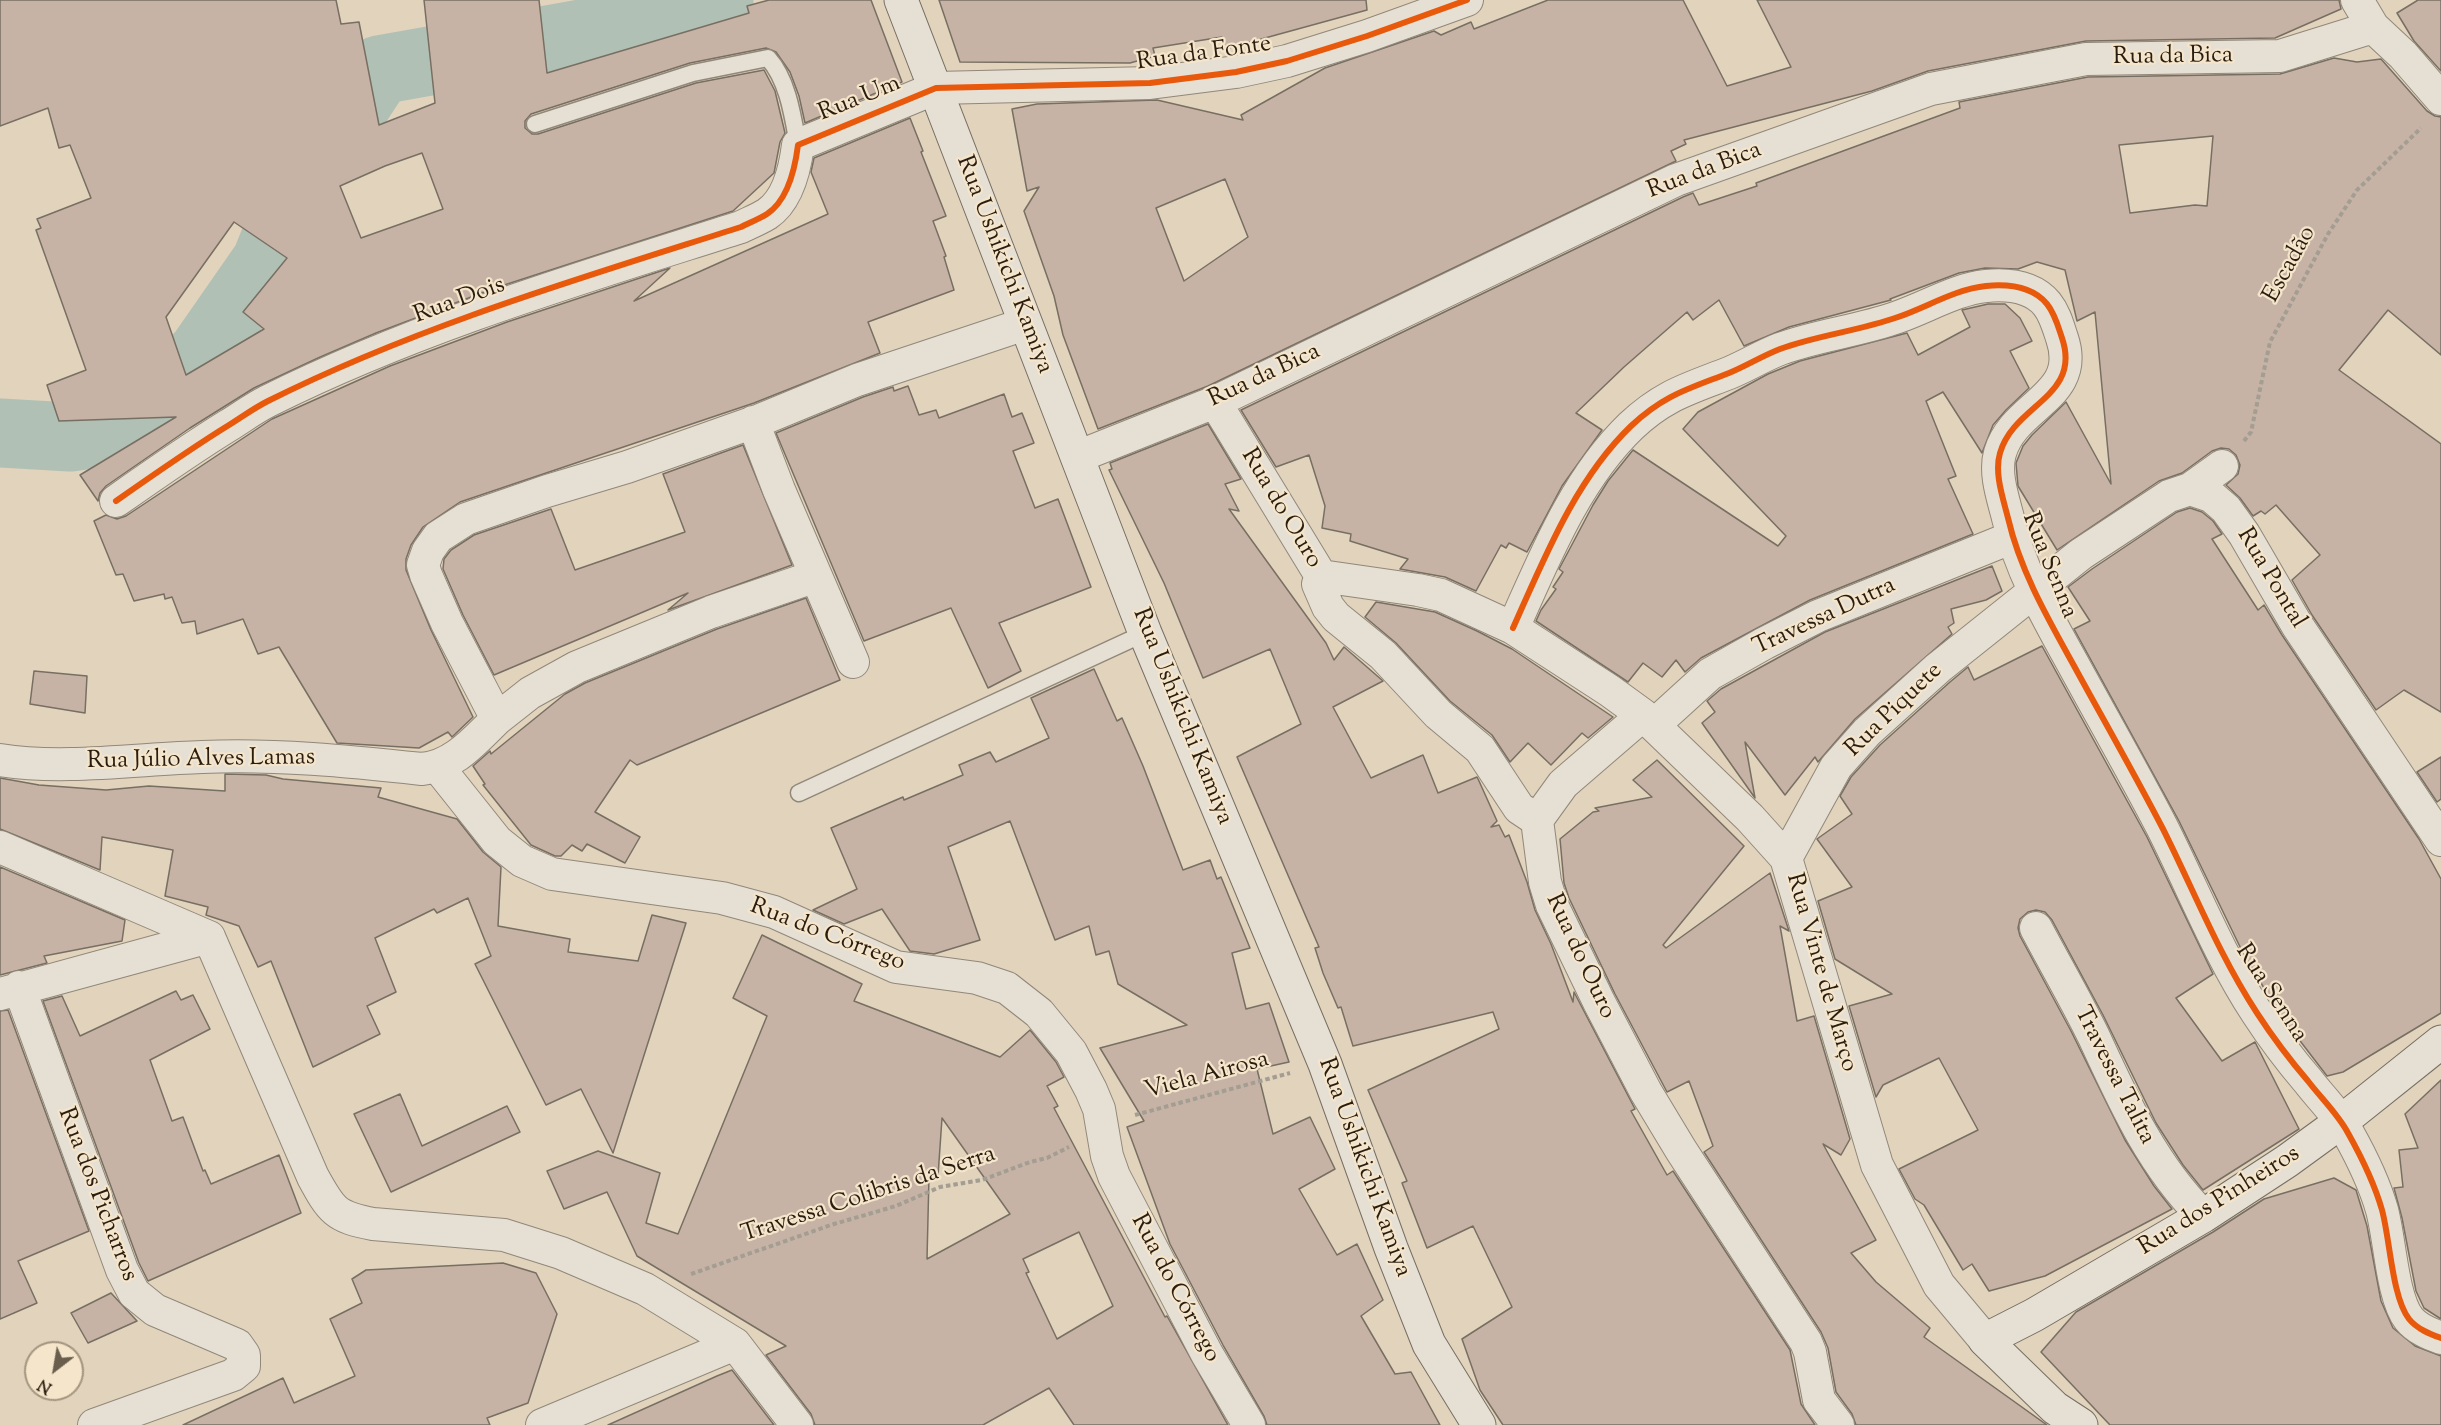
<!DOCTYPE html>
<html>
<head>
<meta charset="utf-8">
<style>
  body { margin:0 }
  #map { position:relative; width:2441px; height:1425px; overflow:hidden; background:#e1d3bc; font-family:"Sorts Mill Goudy",serif }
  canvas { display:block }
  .north { position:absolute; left:24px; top:1341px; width:60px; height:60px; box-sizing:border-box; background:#f5e5ca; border:2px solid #a39580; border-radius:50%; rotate:211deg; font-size:16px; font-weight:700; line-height:24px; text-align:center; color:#291d10 }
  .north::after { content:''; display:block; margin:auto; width:21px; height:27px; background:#695d4c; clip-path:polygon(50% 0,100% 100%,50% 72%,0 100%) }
</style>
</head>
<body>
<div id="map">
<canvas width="2441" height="1425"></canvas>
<div class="north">N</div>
</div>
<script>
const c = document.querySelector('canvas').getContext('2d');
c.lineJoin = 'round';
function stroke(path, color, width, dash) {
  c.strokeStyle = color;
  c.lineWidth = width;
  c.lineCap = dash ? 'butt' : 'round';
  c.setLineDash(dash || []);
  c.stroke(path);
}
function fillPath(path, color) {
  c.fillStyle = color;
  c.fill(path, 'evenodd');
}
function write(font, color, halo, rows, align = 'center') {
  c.font = font + ' "Sorts Mill Goudy",serif';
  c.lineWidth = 4.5;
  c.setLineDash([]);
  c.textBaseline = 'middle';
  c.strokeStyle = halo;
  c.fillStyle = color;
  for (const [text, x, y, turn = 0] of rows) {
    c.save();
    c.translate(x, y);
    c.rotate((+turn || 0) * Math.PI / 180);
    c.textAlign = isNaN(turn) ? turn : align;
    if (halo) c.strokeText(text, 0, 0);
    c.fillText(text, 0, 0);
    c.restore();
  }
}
const river = new Path2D(`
  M0 433 70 437 125 429 202 354 266 262 304 167 348 117 379 70 587 33 719 0`);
const building = new Path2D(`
  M0 0H336L341 24 359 22 379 125 435 103 424 0H539L547 73 749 13 747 6 769 0H871L902 82 805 123 799 96 790 72 776 52 766 48 690 63 531 114 525 121V128L532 134H538L696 83 764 70 775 91 785 133 780 142 774 173 733 211 495 288 376 333 318 358 254 388 190 428 106 486 100 493 98 501 80 475 176 417 59 421 47 385 86 370 36 230 41 228 37 219 91 198 70 145 59 148 48 108 0 126ZM422 153 443 209 361 238 340 186 385 166ZM234 222 287 258 243 312 264 329 186 375 166 317Z
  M939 0H1366L1367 10 1225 49 1222 37 1153 48 1155 56 1130 63 960 62Z
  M1548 0H1683L1727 86 1791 67 1757 0H2339L2341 9 2275 38 2086 41 1928 71 1872 91 1684 140 1686 144 1671 151 1676 161 1208 386 1098 429 1063 335 1054 296 1024 211 1039 187 1027 191 1012 109 1037 104 1157 100 1243 120 1241 115 1325 68 1434 31 1441 35 1471 22 1474 29ZM1225 179 1248 237 1184 281 1156 208Z
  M2418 0H2441V71L2414 41 2397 13Z
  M2334 58 2357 62 2381 59 2427 111 2435 116 2441 117V355L2388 310 2339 370 2441 444V712L2404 690 2376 710 2312 615 2292 580 2320 555 2276 505 2265 514 2261 511 2253 516 2240 498 2226 485 2238 474 2240 465 2236 455 2229 449 2221 448 2212 451 2182 473 2159 481 2057 550 2018 486 2016 463 2023 446 2032 435 2066 402 2111 484 2095 312 2077 321 2065 270 2037 262 2018 269 1985 268 1959 273 1890 299 1891 300 1789 327 1744 346 1719 300 1693 320 1687 312 1624 367 1576 413 1602 430 1562 486 1527 552 1509 543 1506 548 1501 545 1476 591 1445 577 1400 569 1408 559 1350 541 1351 534 1322 528 1325 506 1309 455 1276 467 1241 410 1683 197 1693 193 1699 205 1757 186 1756 183 1960 108 1959 102 2088 77 2280 74ZM2213 136 2207 206 2195 205 2130 213 2119 145Z
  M910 118 923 151 921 152 946 216 933 221 946 256 944 257 954 290 868 322 880 353 754 403 460 502 423 527 411 545 406 559V570L431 630 473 717 452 737 448 732 419 748 337 743 279 647 258 654 243 619 197 634 195 621 182 623 172 597 165 599 164 594 134 601 123 574 116 575 94 521 106 515 117 519 126 516 272 419 390 366 507 322 670 268 634 301 828 214 811 172 814 158Z
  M1988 304H2005L2020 318 2032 341 2010 351 2029 388 2006 410 1993 425 1982 453 1943 392 1926 401 1956 476 1948 479 1973 534 1810 600 1701 658 1685 672 1676 660 1662 677 1643 663 1628 682 1536 621 1541 610 1556 589 1553 587 1563 572 1559 569 1593 505 1608 481 1633 450 1778 546 1786 536 1683 429 1698 412 1768 374 1800 361 1907 333 1918 355 1970 327 1962 310Z
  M908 386 919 415 936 410 939 418 1004 394 1012 417 1022 413 1034 443 1013 451 1035 508 1058 499 1091 587 999 623 1021 671 988 688 951 608 864 641 776 433 863 397 893 387 894 391Z
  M1208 424 1241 479 1225 484 1239 511 1229 509 1326 643 1334 660 1344 647 1383 681 1333 707 1371 778 1423 755 1438 793 1477 777 1479 781 1497 821 1491 827 1499 825 1505 837 1509 835 1527 882 1535 910 1551 944 1573 1002 1574 992 1635 1109 1631 1111 1667 1175 1673 1171 1790 1350 1801 1404 1815 1425H1503L1480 1390 1462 1339 1512 1307 1473 1226 1427 1248 1402 1183 1407 1181 1368 1090 1499 1029 1493 1012 1353 1046 1341 1007 1338 1008 1323 973 1315 948 1319 947 1237 757 1301 724 1270 649 1203 678 1164 583 1109 470 1112 469 1110 463Z
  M743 445 792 565 668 610 688 593 494 675 463 615 443 569 444 559 451 550 474 535 551 509 575 570 685 532 663 474Z
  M2190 508 2202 512 2213 521 2222 534 2212 539 2258 610 2264 605 2282 635 2419 839 2441 879V1013L2343 1072 2327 1076 2281 1016 2244 955 2179 821 2074 629 2090 621 2068 587 2092 569 2177 512Z
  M1992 566 2002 591 1986 600 1951 609 1954 623 1948 627 1952 634 1855 719 1818 762 1815 757 1785 795 1745 742 1755 798 1702 723 1715 712 1707 701 1721 689 1825 632Z
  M806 598 840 680 637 765 630 760 595 812 640 837 625 863 587 844 582 851 572 845 561 856H555L531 845 483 785 485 784 473 766 490 751 491 754 565 694 585 683 717 629Z
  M1376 602 1435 612 1477 631 1512 649 1613 717 1588 738 1582 733 1551 765 1528 743 1510 762 1492 735 1450 701 1396 643 1365 617Z
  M2042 646 2147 837 2213 974 2176 998 2222 1061 2255 1042 2299 1129 2203 1190 2183 1165 2156 1123 2103 1015 2052 920 2045 912 2036 910 2028 912 2020 919 2018 928 2020 936 2071 1031 2125 1140 2154 1186 2172 1209 2045 1276 1989 1291 1972 1264 1963 1270 1924 1205 1915 1199 1899 1169 1978 1130 1939 1058 1883 1085 1876 1097 1849 1006 1892 994 1835 959 1818 901 1852 887 1817 839 1852 814 1840 796 1851 777 1880 745 1950 682 1968 667 1974 680Z
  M1094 669 1117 721 1122 718 1143 766 1183 870 1210 860 1217 879 1221 877 1250 948 1232 953 1246 1009 1269 1003 1289 1062 1257 1069 1273 1134 1310 1117 1335 1169 1299 1189 1337 1255 1357 1244 1383 1300 1361 1316 1395 1374 1411 1372 1440 1425H1267L1264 1416 1223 1345 1170 1244 1127 1127 1144 1121 1100 1048 1187 1025 1118 984 1109 951 1096 955 1089 926 1055 940 1010 821 948 847 980 940 934 954 910 951 882 909 844 924 813 910 857 889 831 828 903 797 904 800 963 775 959 765 990 752 996 762 1049 738 1031 698Z
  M34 671 87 676 85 713 30 704Z
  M2441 757V799L2437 802 2417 772Z
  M1657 760 1744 846 1663 945 1666 948 1770 873 1789 931 1780 926 1797 1021 1814 1016 1850 1139 1841 1155 1823 1144 1876 1240 1851 1253 1876 1282 1930 1328 1924 1337 2047 1425H1856L1852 1414 1836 1392 1828 1348 1821 1332 1704 1152 1713 1146 1689 1081 1667 1092 1615 994 1569 898 1564 883 1560 839 1593 812 1599 811 1595 808 1652 797 1633 780Z
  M225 774 266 775 283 779 381 788 378 797 457 819 483 852 501 867 498 926 570 939 568 952 638 961 652 915 686 923 613 1153 581 1089 546 1105 475 964 491 956 468 898 437 913 434 909 375 938 396 992 367 1006 380 1034 313 1067 271 961 258 967 239 926 206 915 208 907 165 896 173 850 102 837 100 870 0 829V778L39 785 106 790 149 786 225 791Z
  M0 867 125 920 122 941 44 956 47 963 0 975Z
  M762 935 862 984 854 1001 1000 1057 1030 1030 1056 1062 1064 1077 1047 1086 1058 1106 1054 1108 1165 1317 1167 1316 1228 1425H1074L1049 1388 983 1425H815L811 1414 766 1355 786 1346 637 1256 607 1192 564 1209 547 1171 598 1151 660 1173 646 1223 678 1234 767 1016 733 998ZM942 1118 1010 1214 927 1259 929 1176H938ZM1079 1232 1113 1306 1057 1339 1026 1273 1029 1272 1023 1259Z
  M176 991 181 1000 193 995 210 1029 150 1060 172 1121 183 1117 203 1171 205 1170 211 1184 279 1155 301 1213 148 1281 139 1263 43 1001 62 996 80 1036Z
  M8 1010 89 1231 18 1261 37 1303 0 1319V1011Z
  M2441 1080V1319L2424 1308 2416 1291 2402 1218 2394 1188 2403 1187 2399 1150 2418 1148 2405 1114Z
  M400 1094 422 1146 507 1106 520 1132 391 1192 354 1114Z
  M2334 1178 2356 1190 2367 1226 2381 1301 2393 1328 2415 1346 2441 1356V1425H2110L2041 1352 2076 1312 2213 1232 2264 1199Z
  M503 1263 536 1273 557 1314 528 1403 487 1418 490 1425H183L283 1378 294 1403 355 1376 330 1319 362 1303 352 1279 366 1270Z
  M111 1293 137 1321 88 1343 71 1313Z
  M732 1370 774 1425H608L717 1376Z`);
const path = new Path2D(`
  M2244 441 2251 432 2270 342 2328 234 2357 190 2421 128
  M1135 1115 1290 1073
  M691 1274 834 1224 896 1206 940 1187 982 1180 1030 1162 1047 1158 1069 1147`);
const lane = new Path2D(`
  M535 124 693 73 768 58C788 80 793 117 798 145
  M799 793 1145 633`);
const street = new Path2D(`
  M2357 0 2373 27 2403 55 2441 99
  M1215 402 1321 576 1318 584 1328 607 1336 617 1383 655 1438 714 1480 749 1519 808 1537 820 1545 882 1552 905 1599 1002 1646 1092 1681 1150 1806 1342 1810 1352 1819 1400 1838 1425
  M753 422 779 490 853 662
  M1077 457 1215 402 1676 180 1931 89 2086 59 2280 56 2373 27
  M2190 489 2222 466
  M116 501C153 475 190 449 229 425 242 417 254 408 268 401 418 326 581 278 741 227 749 223 759 219 767 214 788 200 795 169 798 145L936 88 1150 83 1236 72 1287 61 1367 36 1467 0
  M1321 576 1418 590 1441 595 1513 628 1610 691 1643 715 1750 818 1786 858 1877 1165 1939 1285 1985 1340
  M1513 628C1544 559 1575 480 1631 426 1664 395 1688 389 1729 373 1746 366 1762 356 1780 349 1818 335 1859 331 1898 317 1927 307 1956 289 1986 286 2007 284 2032 286 2047 304 2055 314 2058 326 2062 338 2082 397 2014 404 2000 453 1994 473 2003 498 2008 518 2020 570 2047 617 2073 664 2103 719 2134 773 2163 829 2194 891 2219 955 2257 1013 2272 1036 2290 1060 2308 1081 2321 1098 2338 1114 2348 1133 2362 1158 2374 1182 2382 1210 2390 1239 2392 1297 2409 1319 2417 1329 2430 1334 2441 1338
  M497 719 530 693 577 667 711 612 816 576
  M1654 725 1710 674 1765 643 1818 616 2013 537
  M0 760C61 770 139 759 202 757 276 754 348 761 422 769 454 766 474 741 497 719L447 623 426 575 423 565 428 551 438 537 466 519 547 491 627 467 760 420 857 380 1025 324
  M438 767 497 841 522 861 552 874 722 898 774 912 896 967 977 978 1007 988 1039 1013 1071 1052 1091 1090 1099 1109 1107 1156 1114 1176 1207 1354 1249 1425
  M1537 820 1563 784 1643 715
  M0 847 209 937
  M1786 858 1836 767 1867 732 1898 704 1938 668 2081 554 2169 496 2190 489 2211 496 2226 509 2244 534 2297 625 2441 840
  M2036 928C2055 964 2076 1000 2094 1037 2124 1102 2152 1165 2203 1216
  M209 937 313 1177C331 1210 335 1217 373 1224L504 1235 561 1253 645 1289 735 1344 797 1425
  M19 987 122 1270 134 1293 155 1310 237 1345 244 1355V1366L233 1375 94 1425
  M0 994 209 937
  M542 1425 735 1344`);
const secondary = new Path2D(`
  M901 0 1145 633 1325 1064 1391 1248 1429 1344 1479 1425
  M2081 1425 2055 1408 1985 1340 2034 1315 2203 1216 2287 1161 2342 1121 2441 1042`);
const cycleway = new Path2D(`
  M116 501C153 475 190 449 229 425 242 417 254 408 268 401 418 326 581 278 741 227 749 223 759 219 767 214 788 200 795 169 798 145L936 88 1150 83 1236 72 1287 61 1367 36 1467 0
  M1513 628C1544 559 1575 480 1631 426 1664 395 1688 389 1729 373 1746 366 1762 356 1780 349 1818 335 1859 331 1898 317 1927 307 1956 289 1986 286 2007 284 2032 286 2047 304 2055 314 2058 326 2062 338 2082 397 2014 404 2000 453 1994 473 2003 498 2008 518 2020 570 2047 617 2073 664 2103 719 2134 773 2163 829 2194 891 2219 955 2257 1013 2272 1036 2290 1060 2308 1081 2321 1098 2338 1114 2348 1133 2362 1158 2374 1182 2382 1210 2390 1239 2392 1297 2409 1319 2417 1329 2430 1334 2441 1338`);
const streetNames = [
  ["Rua da Fonte",1204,55,-8],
  ["Rua da Bica",2173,58,-1],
  ["Rua Um",860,100,-22],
  ["Rua da Bica",1705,172,-21],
  ["Rua Ushikichi Kamiya",1003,265,69],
  ["Escadão",2291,265,-61],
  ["Rua Dois",460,302,-20],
  ["Rua da Bica",1265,377,-25],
  ["Rua do Ouro",1280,509,59],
  ["Rua Senna",2048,566,68],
  ["Rua Pontal",2270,579,59],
  ["Travessa Dutra",1825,618,-25],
  ["Rua Piquete",1895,711,-44],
  ["Rua Ushikichi Kamiya",1181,717,68],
  ["Rua Júlio Alves Lamas",201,761,-1],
  ["Rua do Córrego",827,936,21],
  ["Rua do Ouro",1579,957,65],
  ["Rua Vinte de Março",1820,973,74],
  ["Rua Senna",2270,994,57],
  ["Travessa Talita",2113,1076,63],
  ["Viela Airosa",1207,1077,-15],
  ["Rua Ushikichi Kamiya",1363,1168,70],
  ["Rua dos Picharros",96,1195,69],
  ["Travessa Colibris da Serra",869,1196,-18],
  ["Rua dos Pinheiros",2220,1202,-32],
  ["Rua do Córrego",1174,1289,62]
];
stroke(river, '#b0c0b4', 69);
fillPath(building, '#c7b3a6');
stroke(building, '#776f62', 1.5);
stroke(lane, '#918879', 19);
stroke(street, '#918879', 34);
stroke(secondary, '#776f62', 35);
stroke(path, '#a39d92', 4, [4.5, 3]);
stroke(lane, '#e6dfd4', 16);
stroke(street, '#e6dfd4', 32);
stroke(secondary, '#e6dfd4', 33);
stroke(cycleway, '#e8590c', 6);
write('24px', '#291d10', '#f5e5ca', streetNames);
</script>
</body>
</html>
